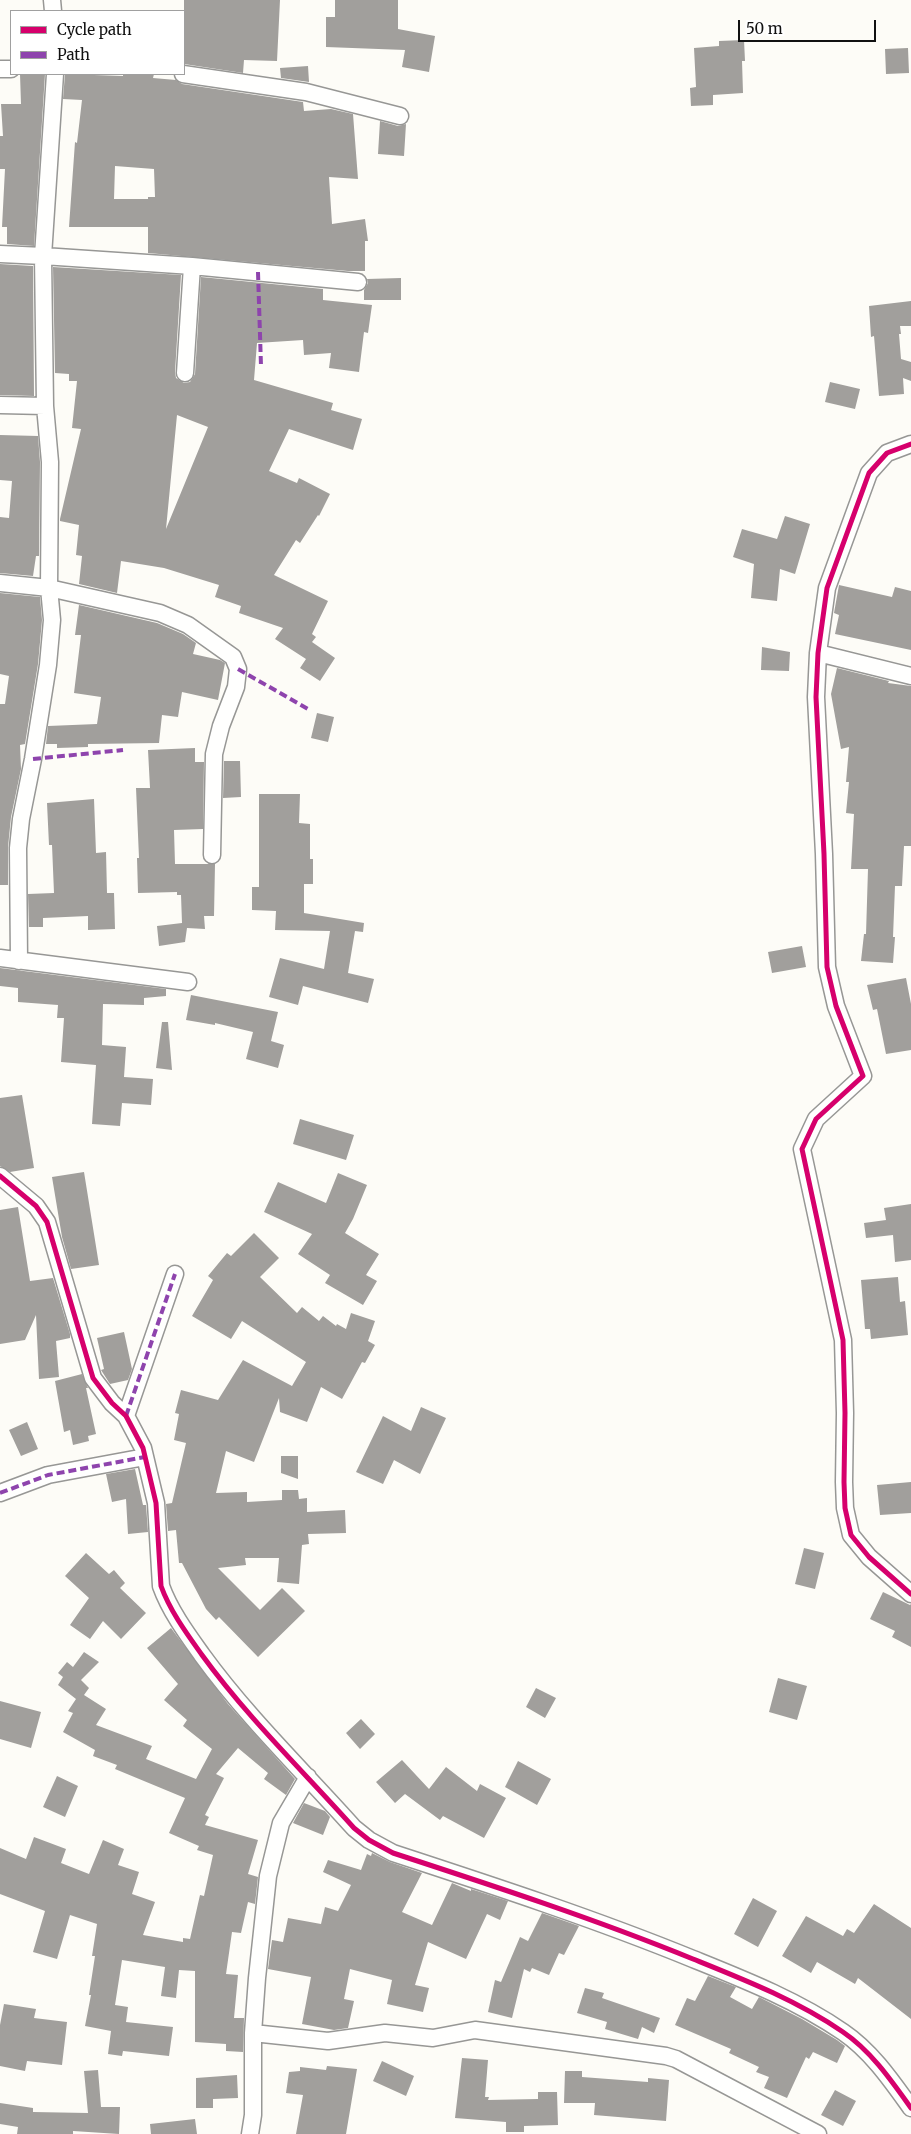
<!DOCTYPE html>
<html>
<head>
<meta charset="utf-8">
<style>
  body { margin:0 }
  #map { position:relative; width:911px; height:2134px; overflow:hidden; background:#fdfcf7; font-family:Merriweather,serif }
  canvas { display:block }
  .legend { position:absolute; left:10px; top:10px; width:175px; height:65px; box-sizing:border-box; background:#fff; border:1px solid #a0a0a0; margin:0; padding:6px 9px; list-style:none; font-size:15px; color:#111 }
  .legend li { display:flex; align-items:center; gap:10px; height:25px }
  .legend b { width:25px; border:1px solid #a0a0a0 }
  .scale { position:absolute; left:738px; top:20px; width:138px; height:22px; box-sizing:border-box; border:2px solid #111; border-top:0; padding-left:6px; font-size:15px; line-height:18px; white-space:nowrap; color:#111; -webkit-text-stroke:4px #fff; paint-order:stroke }
</style>
</head>
<body>
<div id="map">
<canvas width="911" height="2134"></canvas>
<ul class="legend">
<li><b style="height:6px;background:#d6006c"></b>Cycle path</li>
<li><b style="height:6px;background:#8e44ad"></b>Path</li>
</ul>
<div class="scale">50 m</div>
</div>
<script>
const c = document.querySelector('canvas').getContext('2d');
c.lineJoin = 'round';
function fillPath(path, color) {
  c.fillStyle = color;
  c.fill(path, 'evenodd');
}
function stroke(path, color, width, dash) {
  c.strokeStyle = color;
  c.lineWidth = width;
  c.lineCap = dash ? 'butt' : 'round';
  c.setLineDash(dash || []);
  c.stroke(path);
}
const building = new Path2D(`
  M184 0H280L277 61 244 60 243 73 184 64Z
  M335 0H398V29L435 36 429 72 402 67 405 50 326 47V17H335Z
  M744 40 745 61H742L743 93 713 95V105L691 106 690 88 696 87 694 48 719 46V41Z
  M908 48 909 73 886 74 885 49Z
  M308 66 309 82 281 78 280 68Z
  M20 74H45L34 246 7 244V227H2L5 169H0V136H3L1 104H21Z
  M65 74 123 76V74H154L153 78 176 80 182 84 303 102 304 111 331 109 353 114 358 179 329 177 332 224 365 219 368 241H365V271H348L148 253V227H69L75 142 77 143 82 100 63 99ZM115 166 154 169 155 197H148V199H114Z
  M380 121 398 126 406 124 404 156 378 154Z
  M0 264 33 266 34 396 0 395Z
  M53 267 181 275 175 372 176 378 184 383 190 382 195 374 201 277 323 289V300L372 305 368 333 364 332 359 372 329 368 331 353 304 355 303 340 257 343 254 380 333 403 331 410 362 419 353 450 289 429 269 471 297 483 299 478 330 494 319 516 318 515 300 543 296 540 274 575 328 601 312 634 316 637 312 642 335 658 320 681 300 668 306 659 275 639 283 628 239 613 241 606 215 597 219 585 164 568 121 561 117 593 79 584 82 556 76 555 79 525 60 521V519L81 429 72 428 77 381H69V374L55 373ZM177 415 208 427 166 529Z
  M401 278V300H364V290L368 283 367 279Z
  M911 301V326H900L901 334H899L901 359 911 362V381L903 378 904 394 879 396 874 336 871 337 869 306Z
  M830 382 860 389 855 409 825 402Z
  M0 435 38 436 40 462 39 556H36L33 576 0 573V517L9 518 12 481 0 480Z
  M785 516 810 524 795 574 780 569 777 601 751 598 754 564 733 557 742 529 777 539Z
  M839 585 892 597 895 587 911 591V650L835 634 839 615 834 613Z
  M0 593 40 597 42 620 38 664 25 744 20 745 21 769 11 817 8 847V885H0V704H5L9 676 0 674Z
  M79 605 157 623 183 634 196 643 193 654 220 660 225 663 218 700 182 692 178 717 162 715 159 743 88 744V747L57 748V744H46L48 726 97 724 101 697 74 693 81 635H75Z
  M762 647 790 652 789 671 761 670Z
  M837 668 889 681 888 683 911 686V846H904L902 886H895L893 937H895L893 963 861 961 864 934H866L868 869H851L854 814 846 813 849 782H846L849 747 841 749 831 694Z
  M317 713 334 717 328 742 311 738Z
  M195 748V762H204L203 829 174 830 175 864H215L214 916H204L205 929 187 928 185 942 159 946 157 926 182 923 181 895H177V892L138 893 137 858H139L136 788H150L148 750Z
  M224 761H240L241 797 223 798Z
  M259 794H300L299 823 310 824V859H313V884H304V913L364 923 363 932 355 931 348 973 374 979 368 1003 303 986 298 1005 269 997 280 958 324 969 330 931 275 930 276 911 252 910V887H259Z
  M94 799 96 853 106 852 107 893H114L115 929 88 930V916L43 918V927H29L28 894 54 893 52 845H49L47 803Z
  M802 946 806 967 772 973 768 952Z
  M0 968 166 989V996L144 998V1005L103 1004 102 1045 126 1047 124 1077 153 1079 151 1105 122 1103 120 1126 92 1124 96 1065 61 1062 64 1018H57L58 1005 18 1002V988L0 986Z
  M906 978 911 1004V1050L886 1054 877 1009 873 1010 867 985Z
  M191 995 278 1012 271 1041 284 1045 278 1068 246 1059 253 1032 215 1023V1025L186 1020Z
  M162 1022H168L172 1070 156 1068Z
  M22 1095 34 1168 10 1172 0 1166V1098Z
  M300 1119 354 1135 346 1160 293 1144Z
  M84 1172 99 1265 71 1269 62 1237 52 1177Z
  M338 1173 367 1185 353 1219 345 1233 379 1254 366 1275 377 1281 363 1305 325 1283 330 1275 298 1254 312 1234 264 1212 278 1182 326 1203Z
  M911 1204V1260L895 1262 893 1235 866 1238 864 1223 886 1220 884 1208Z
  M18 1207 30 1281 53 1278 70 1334V1338L56 1341 59 1377 39 1379 36 1315 25 1340 0 1344V1210Z
  M254 1233 279 1258 260 1277 297 1313 302 1307 319 1321 323 1316 336 1326 337 1324 346 1329 351 1313 375 1321 368 1341 375 1345 365 1363 362 1362 342 1399 321 1387 307 1422 280 1412 279 1398 254 1462 226 1451 216 1493 247 1492V1502L282 1500V1490H298L299 1499 307 1498V1512L345 1510 346 1533 308 1534 309 1544 302 1545 299 1584 277 1582 279 1558H245L246 1565 218 1568 260 1610 282 1588 305 1611 258 1657 219 1617 216 1620 206 1609 182 1563H179L176 1530 168 1531 166 1504 172 1503 186 1443 174 1440 179 1414 175 1413 181 1390 218 1400 243 1360 292 1386 306 1362 242 1321 231 1339 192 1316 213 1280 208 1276 227 1253 231 1256Z
  M898 1277 900 1302 905 1301 908 1335 871 1339 870 1329H865L861 1280Z
  M124 1332 132 1369 128 1380 110 1384 101 1370 104 1369 97 1338Z
  M82 1374 88 1388H86L96 1434 88 1436 89 1441 73 1445 70 1430 64 1432 55 1381Z
  M421 1407 446 1418 420 1474 394 1460 383 1484 356 1472 383 1416 411 1431Z
  M27 1422 38 1449 21 1456 9 1430Z
  M281 1456H298V1479L281 1473Z
  M135 1469 143 1505H146L148 1532 128 1534 126 1499 112 1502 106 1474Z
  M911 1482V1513L880 1515 877 1485Z
  M804 1548 824 1553 815 1589 795 1584Z
  M86 1553 109 1574 114 1570 125 1583 120 1588 146 1613 121 1639 103 1621 90 1639 70 1625 89 1598 65 1576Z
  M883 1592 910 1605 911 1604V1647L892 1637 895 1631 870 1619Z
  M171 1628 228 1704 295 1779 286 1795 264 1779 268 1773 238 1748 216 1774 224 1778 205 1815 209 1817 205 1825 258 1840 248 1874 258 1877 255 1904 248 1902 241 1933 232 1932 226 1974 238 1975 234 2018H244L243 2052 226 2051V2044L195 2042V1971L179 1970 176 1998 161 1996 165 1967 122 1960 115 2005 128 2007 126 2022 173 2027 169 2056 123 2051 122 2056 108 2054 111 2031 85 2026 91 1995H89L95 1956H92L97 1924 70 1915 57 1959 33 1952 45 1911 0 1894V1848L26 1859 34 1837 66 1849 61 1863 89 1874 103 1840 124 1849 118 1865 139 1872 132 1894 155 1902 143 1935 183 1942V1938L190 1939 200 1895 204 1896 213 1855 197 1850 199 1846 169 1833 185 1798 115 1769 117 1765 93 1756 95 1750 63 1732 73 1713 68 1711 76 1699 58 1685 63 1677 58 1673 67 1662 73 1667 84 1652 99 1662 81 1680 89 1688 84 1695 106 1709 96 1725 152 1746 146 1759 196 1779 212 1749 183 1726 187 1720 164 1700 178 1684 147 1648Z
  M778 1678 807 1686 797 1720 769 1712Z
  M536 1688 556 1698 545 1718 526 1707Z
  M0 1701 41 1712 31 1748 0 1739Z
  M361 1719 375 1734 360 1749 346 1733Z
  M402 1760 429 1789 446 1767 477 1791 480 1784 506 1798 484 1838 443 1816 440 1820 405 1794 395 1803 376 1782Z
  M518 1761 551 1779 537 1805 505 1787Z
  M57 1776 78 1786 65 1817 43 1807Z
  M304 1803 325 1811 330 1817 323 1835 293 1823Z
  M372 1853 390 1862 422 1873 402 1912 432 1925 452 1883 471 1891V1889L508 1901 500 1920 487 1914 466 1959 428 1942 415 1985 429 1988 423 2012 387 2004 392 1980 350 1969 344 1999 354 2001 348 2028 334 2030 302 2024 311 1977 268 1969 272 1940 283 1942 288 1918 321 1924 325 1907 338 1911 351 1885 323 1872 328 1860 361 1870 367 1854 371 1856Z
  M753 1898 777 1911 758 1947 734 1934Z
  M874 1904 911 1928V2019L858 1978 855 1984 817 1962 811 1973 782 1956 806 1916 843 1936 847 1929 854 1933Z
  M542 1913 579 1926 564 1955 559 1953 549 1975 532 1968 530 1972 524 1969 512 2018 488 2012 495 1980 501 1982 520 1937 528 1941Z
  M708 1976 736 1987 730 1997 752 2009 759 1997 802 2019 837 2040 845 2046 837 2063 813 2052 809 2059 806 2057 787 2098 764 2088 769 2077 756 2072 759 2067 729 2053 731 2049 675 2025 687 1998 695 2001Z
  M585 1988 604 1993 602 1998 660 2018 654 2033 642 2027 638 2039 605 2029 607 2022 577 2013Z
  M4 2004 36 2009 34 2018 67 2022 62 2065 27 2061 25 2071 0 2066V2025Z
  M462 2058 488 2060 485 2097H489L488 2100 538 2099V2092H557L558 2125 524 2126V2132H506V2122L455 2118Z
  M382 2061 414 2076 406 2096 373 2081Z
  M327 2066 357 2069 346 2134H296L303 2095 286 2093 289 2072 300 2071V2067L326 2070Z
  M98 2070 101 2107H120L119 2134 73 2131V2134H17L18 2127 0 2124V2103L33 2108V2112L88 2113 84 2071Z
  M565 2071H582V2077L648 2082V2078L669 2080 666 2121 594 2115 595 2103H564Z
  M237 2075 238 2098 213 2099V2108H196V2078Z
  M835 2090 856 2101 843 2126 821 2115Z
  M195 2119 197 2134H151L150 2124Z`);
const street = new Path2D(`
  M52 0 53 11
  M0 69H11
  M183 74 306 92 400 116
  M0 254 43 256 55 74
  M185 373 192 266
  M0 405 45 406
  M911 444 887 453 869 473 827 588 818 653 816 697 824 854 827 967 836 1006 863 1076 816 1119 802 1149 843 1340 845 1413 844 1482 845 1508 851 1535 869 1557 911 1594
  M0 583 49 588 160 613 188 625 233 657 238 669 236 687 221 726 214 754 212 855
  M818 653 911 676
  M0 958 188 982
  M19 961 18 848 21 819 33 759 48 665 52 620 49 588 50 462 45 406 43 256 192 266 358 282
  M0 1176 36 1206 47 1222 93 1378 112 1403 126 1416 143 1448 156 1503 161 1586C170 1611 187 1634 202 1655 247 1717 303 1771 354 1828L369 1840 393 1853C494 1886 595 1919 693 1959 745 1980 796 2000 843 2032 871 2051 891 2080 911 2108
  M126 1416 175 1274
  M0 1493 48 1475 145 1457
  M253 2033 328 2041 385 2033 433 2038 475 2030 666 2056 676 2059 818 2134
  M250 2134 253 2115V2033L257 1978 268 1876 281 1823 308 1777`);
const quiet = new Path2D(`
  M258 272 261 366
  M238 669 308 709
  M33 759 123 750
  M126 1416 175 1274
  M0 1493 48 1475 145 1457`);
const cycleway = new Path2D(`
  M911 444 887 453 869 473 827 588 818 653 816 697 824 854 827 967 836 1006 863 1076 816 1119 802 1149 843 1340 845 1413 844 1482 845 1508 851 1535 869 1557 911 1594
  M0 1176 36 1206 47 1222 93 1378 112 1403 126 1416 143 1448 156 1503 161 1586C170 1611 187 1634 202 1655 247 1717 303 1771 354 1828L369 1840 393 1853C494 1886 595 1919 693 1959 745 1980 796 2000 843 2032 871 2051 891 2080 911 2108`);
fillPath(building, '#a19f9c');
stroke(street, '#979795', 19);
stroke(street, '#fffffe', 16);
stroke(quiet, '#8e44ad', 4, [8, 4]);
stroke(cycleway, '#d6006c', 5);
</script>
</body>
</html>
